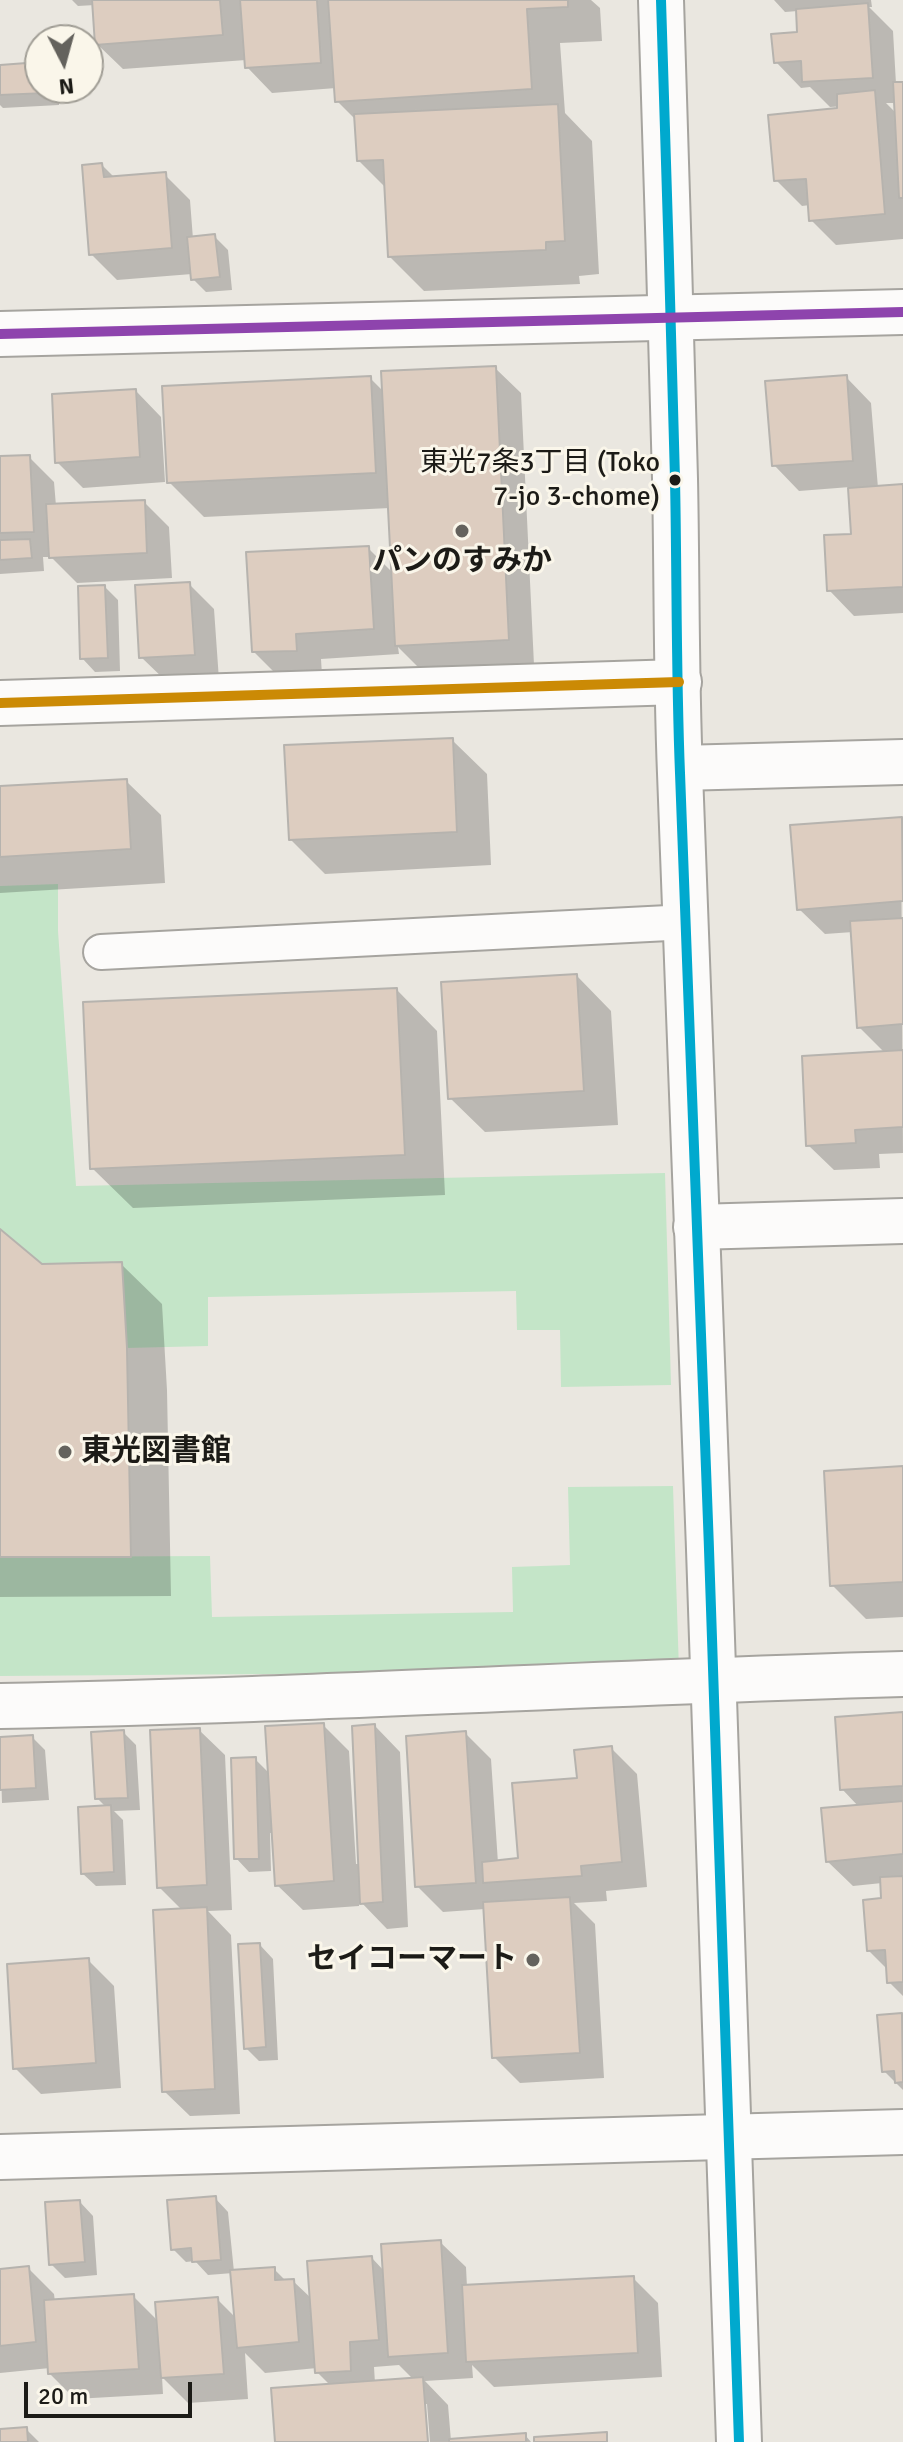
<!DOCTYPE html>
<html>
<head>
<meta charset="utf-8">
<style>
  body { margin:0 }
  #map { position:relative; width:903px; height:2442px; overflow:hidden; background:#eae7e0; font-family:Signika,sans-serif }
  canvas { display:block }
  .north { position:absolute; left:24px; top:24px; width:80px; height:80px; box-sizing:border-box; background:#faf6ea; border:2px solid #a19e96; border-radius:50%; rotate:174deg; font-size:22px; font-weight:700; line-height:32px; text-align:center; color:#1c1b17 }
  .north::after { content:''; display:block; margin:auto; width:28px; height:36px; background:#64625d; clip-path:polygon(50% 0,100% 100%,50% 72%,0 100%) }
  .scale { position:absolute; left:24px; top:2382px; width:168px; height:36px; box-sizing:border-box; border:4px solid #1c1b17; border-top:0; padding-left:10px; font-size:24px; line-height:28px; white-space:nowrap; color:#1c1b17; -webkit-text-stroke:6px #faf6ea; paint-order:stroke }
</style>
</head>
<body>
<div id="map">
<canvas width="903" height="2442"></canvas>
<div class="north">N</div>
<div class="scale">20 m</div>
</div>
<script>
const c = document.querySelector('canvas').getContext('2d');
c.lineJoin = 'round';
function fillPath(path, color) {
  c.fillStyle = color;
  c.fill(path, 'evenodd');
}
function stroke(path, color, width, dash) {
  c.strokeStyle = color;
  c.lineWidth = width;
  c.lineCap = dash ? 'butt' : 'round';
  c.setLineDash(dash || []);
  c.stroke(path);
}
function write(font, color, halo, rows, align = 'center') {
  c.font = font + ' Signika,"Noto Sans JP",sans-serif';
  c.lineWidth = 6;
  c.setLineDash([]);
  c.textBaseline = 'middle';
  c.strokeStyle = halo;
  c.fillStyle = color;
  for (const [text, x, y, turn = 0] of rows) {
    c.save();
    c.translate(x, y);
    c.rotate((+turn || 0) * Math.PI / 180);
    c.textAlign = isNaN(turn) ? turn : align;
    if (halo) c.strokeText(text, 0, 0);
    c.fillText(text, 0, 0);
    c.restore();
  }
}
const green = new Path2D(`
  M58 884V931L76 1186 665 1173 671 1385 561 1387 560 1330H517L516 1291 208 1297V1346L127 1348 122 1262 42 1264 0 1229V886Z
  M673 1486 679 1671 0 1676V1557L210 1556 212 1617 513 1612 512 1567 570 1565 568 1487Z`);
const shadow = new Path2D(`
  M72 0H591L600 8 602 41 560 43 565 113 592 141 599 274 579 276 580 284 424 291 390 257 386 188 358 160 357 121 337 101 336 88 272 93 247 67 246 60 123 69 97 44 95 5 78 6Z
  M774 0H871L872 7H869L893 31 896 84H903V239L836 245 811 220 810 205 802 206 776 180 846 110 845 106 830 107 810 87 801 88 776 62 799 34 798 11 785 12ZM886 103H896L897 114Z
  M40 64V88H59V105L3 108 0 105V67Z
  M102 165 115 178 165 175 190 200 193 239 215 237 228 250 232 290 206 292 193 279 192 274 117 280 91 254Z
  M495 368 521 393 534 665 422 671 398 647 399 654 321 659 322 675 279 677 254 652 368 548 393 573 390 508 204 517 169 482 370 378 384 392Z
  M846 377 871 403 878 488 903 486V613L854 616 829 590 853 536 850 487 799 491 774 465Z
  M136 391 161 417 165 482 83 488 57 462Z
  M29 457 54 482 56 506 144 502 169 527 172 578 77 583 51 557H43L44 571 0 574V458Z
  M189 584 214 609 219 680 167 682 141 657Z
  M105 587 118 600 120 671 95 672 82 658Z
  M452 740 487 774 491 865 325 874 290 839Z
  M126 781 161 815 165 883 0 893V788Z
  M901 819 903 1153 879 1154 880 1168 834 1170 808 1145 885 1053 859 1027 853 932 825 934 799 909Z
  M577 976 611 1011 618 1125 485 1132 450 1098Z
  M397 990 437 1031 445 1195 133 1208 92 1168Z
  M0 1232 41 1266 121 1264 162 1304 167 1390 171 1596 0 1597Z
  M903 1468V1617L866 1619 832 1585Z
  M903 1714V1996L889 1982 888 1970 869 1951 884 1899 882 1883 853 1886 827 1861 859 1807 842 1789Z
  M323 1725 349 1751 356 1864H360L375 1726 400 1752 408 1927 387 1929 359 1900V1906L303 1910 277 1885 274 1833H270L271 1871 249 1872 236 1858 255 1759 270 1774Z
  M199 1730 225 1755 232 1910 208 1911 231 1935 240 2114 190 2116 164 2091 182 1910 159 1887Z
  M123 1732 136 1745 140 1810 114 1811 123 1820 126 1885 96 1886 82 1873 106 1807 97 1798Z
  M465 1733 491 1759 498 1863 520 1860 579 1779 611 1748 637 1774 647 1887 606 1891 607 1901 574 1903 595 1924 604 2078 520 2083 494 2057 485 1909 443 1912 417 1886Z
  M32 1737 45 1750 49 1800 2 1803 0 1739Z
  M260 1945 273 1959 278 2060 259 2061 246 2048Z
  M89 1961 114 1986 121 2088 41 2094 15 2068Z
  M901 2015 903 2017V2090L884 2071Z
  M215 2198 228 2212 234 2272 274 2269 286 2281H293L312 2299 372 2258 385 2272 440 2242 466 2267 467 2287 633 2278 658 2303 662 2377 494 2387 472 2365 473 2378 425 2381 448 2405 451 2441 525 2435 531 2442H430L427 2404H423L426 2442H277L331 2386 317 2372V2368L265 2373 245 2353 248 2399 188 2403 162 2377 163 2394 75 2399 50 2374V2368L0 2373V2271L28 2268 54 2294 55 2302 133 2296 158 2321 217 2299 237 2319 233 2273 208 2275 195 2261 186 2262 173 2249ZM399 2365 414 2380 375 2383 374 2367Z
  M80 2202 93 2216 97 2275 65 2278 51 2264Z
  M26 2429 39 2442H0V2431Z`);
const building = new Path2D(`
  M92 0H220L223 35 95 45Z
  M240 0H317L321 63 245 68Z
  M328 0H568V7L527 9 532 89 335 102Z
  M868 3 873 78 802 82 801 61 774 63 771 34 797 32 796 9Z
  M40 62V88H47V93L0 95V65Z
  M893 82H903V198H899Z
  M875 90 885 214 809 221 806 179 774 181 768 115 837 108V94Z
  M558 104 565 241 546 242V250L388 257 383 160 357 161 354 114Z
  M102 163 104 177 166 172 172 248 89 255 82 165Z
  M215 234 220 277 191 280 187 237Z
  M496 366 509 640 395 646 381 371Z
  M847 375 853 461 772 466 765 381Z
  M371 376 376 473 167 483 162 386Z
  M136 389 140 457 55 463 52 394Z
  M30 455 34 532 0 533V456Z
  M903 484V587L827 591 824 535 851 534 848 488Z
  M145 500 147 553 49 558 46 504Z
  M30 539 32 558 0 560V540Z
  M369 546 374 629 296 634 297 651 252 652 246 552Z
  M190 582 195 655 139 658 135 585Z
  M105 585 108 658 80 659 78 586Z
  M453 738 457 832 289 840 284 745Z
  M127 779 131 849 0 857V786Z
  M902 817 903 901 797 910 790 825Z
  M903 918V1024L857 1028 850 921Z
  M577 974 584 1091 448 1099 441 982Z
  M397 988 405 1155 90 1169 83 1002Z
  M903 1050V1127L855 1130 856 1143 806 1146 802 1056Z
  M0 1229 42 1264 122 1262 127 1348 131 1557H0Z
  M903 1466V1582L830 1586 824 1471Z
  M903 1712V1786L840 1790 835 1717Z
  M324 1723 334 1881 275 1886 265 1726Z
  M375 1724 383 1902 360 1904 352 1726Z
  M200 1728 207 1885 157 1888 150 1730Z
  M124 1730 128 1798 95 1799 91 1732Z
  M466 1731 476 1883 415 1887 406 1736Z
  M33 1735 36 1788 0 1790V1737Z
  M612 1746 622 1862 581 1866 582 1876 483 1883 482 1862 518 1858 512 1783 577 1778 574 1750Z
  M256 1757 259 1859H234L231 1758Z
  M903 1801V1854L826 1862 821 1808Z
  M111 1805 114 1872 81 1874 78 1807Z
  M903 1876V1982L887 1983 885 1950 867 1951 863 1900 881 1898 880 1877Z
  M570 1897 580 2053 492 2058 483 1902Z
  M207 1907 215 2089 162 2092 153 1910Z
  M260 1943 266 2047 244 2049 238 1944Z
  M89 1958 96 2063 13 2069 7 1964Z
  M902 2013 903 2082 895 2083 894 2071 882 2072 877 2015Z
  M216 2196 221 2260 192 2262 191 2248 171 2250 167 2200Z
  M80 2200 85 2262 49 2265 45 2202Z
  M441 2240 448 2353 388 2357 381 2244Z
  M372 2256 379 2340 350 2342 351 2371 315 2373 307 2261Z
  M29 2266 36 2342 0 2346V2269Z
  M275 2267V2280L294 2279 299 2342 237 2348 230 2270Z
  M634 2276 638 2353 466 2362 462 2285Z
  M134 2294 139 2369 48 2374 44 2300Z
  M218 2297 224 2374 161 2378 155 2302Z
  M423 2377 428 2442H275L271 2388Z
  M27 2427 28 2442H0V2429Z
  M607 2432V2442H534V2437Z
  M526 2433V2442H449V2439Z`);
const lane = new Path2D(`
  M101 952 688 922`);
const street = new Path2D(`
  M0 334 903 312
  M0 703 679 682
  M680 768 903 762
  M696 1227 903 1221
  M0 1706C301 1701 602 1682 903 1674
  M0 2157 903 2132`);
const secondary = new Path2D(`
  M661 0C666 160 671 319 675 479 677 577 676 675 680 773 703 1329 720 1886 739 2442`);
const bus1 = new Path2D(`
  M661 0C666 160 671 319 675 479 677 577 676 675 680 773 703 1329 720 1886 739 2442`);
const bus2 = new Path2D(`
  M0 334 903 312`);
const bus3 = new Path2D(`
  M0 703 679 682`);
const markers = [
  [675,480,7,"#1c1b17"],
  [462,531,8,"#64625d"],
  [65,1452,8,"#64625d"],
  [533,1960,8,"#64625d"]
];
const busNames = [
  ["東光7条3丁目 (Toko",660,464],
  ["7-jo 3-chome)",660,498]
];
const poiNames = [
  ["パンのすみか",462,562],
  ["東光図書館",81,1452,"left"],
  ["セイコーマート",517,1960,"right"]
];
fillPath(green, '#c4e5c8');
fillPath(shadow, '#0003');
fillPath(building, '#ddcdc0');
stroke(building, '#b6b3ae', 2);
stroke(lane, '#a6a49f', 38);
stroke(street, '#a6a49f', 48);
stroke(secondary, '#a6a49f', 48);
stroke(lane, '#fcfbfa', 34);
stroke(street, '#fcfbfa', 44);
stroke(secondary, '#fcfbfa', 44);
stroke(bus1, '#00a9ce', 10);
stroke(bus2, '#8e44ad', 10);
stroke(bus3, '#cb8a05', 10);
for (const [x, y, r, color] of markers) {
  const dot = new Path2D();
  dot.arc(x, y, r, 0, 2 * Math.PI);
  c.fillStyle = color;
  c.fill(dot);
  stroke(dot, '#faf6ea', 3);
}
write('28px', '#1c1b17', '#faf6ea', busNames, 'right');
write('bold 30px', '#1c1b17', '#faf6ea', poiNames);
</script>
</body>
</html>
